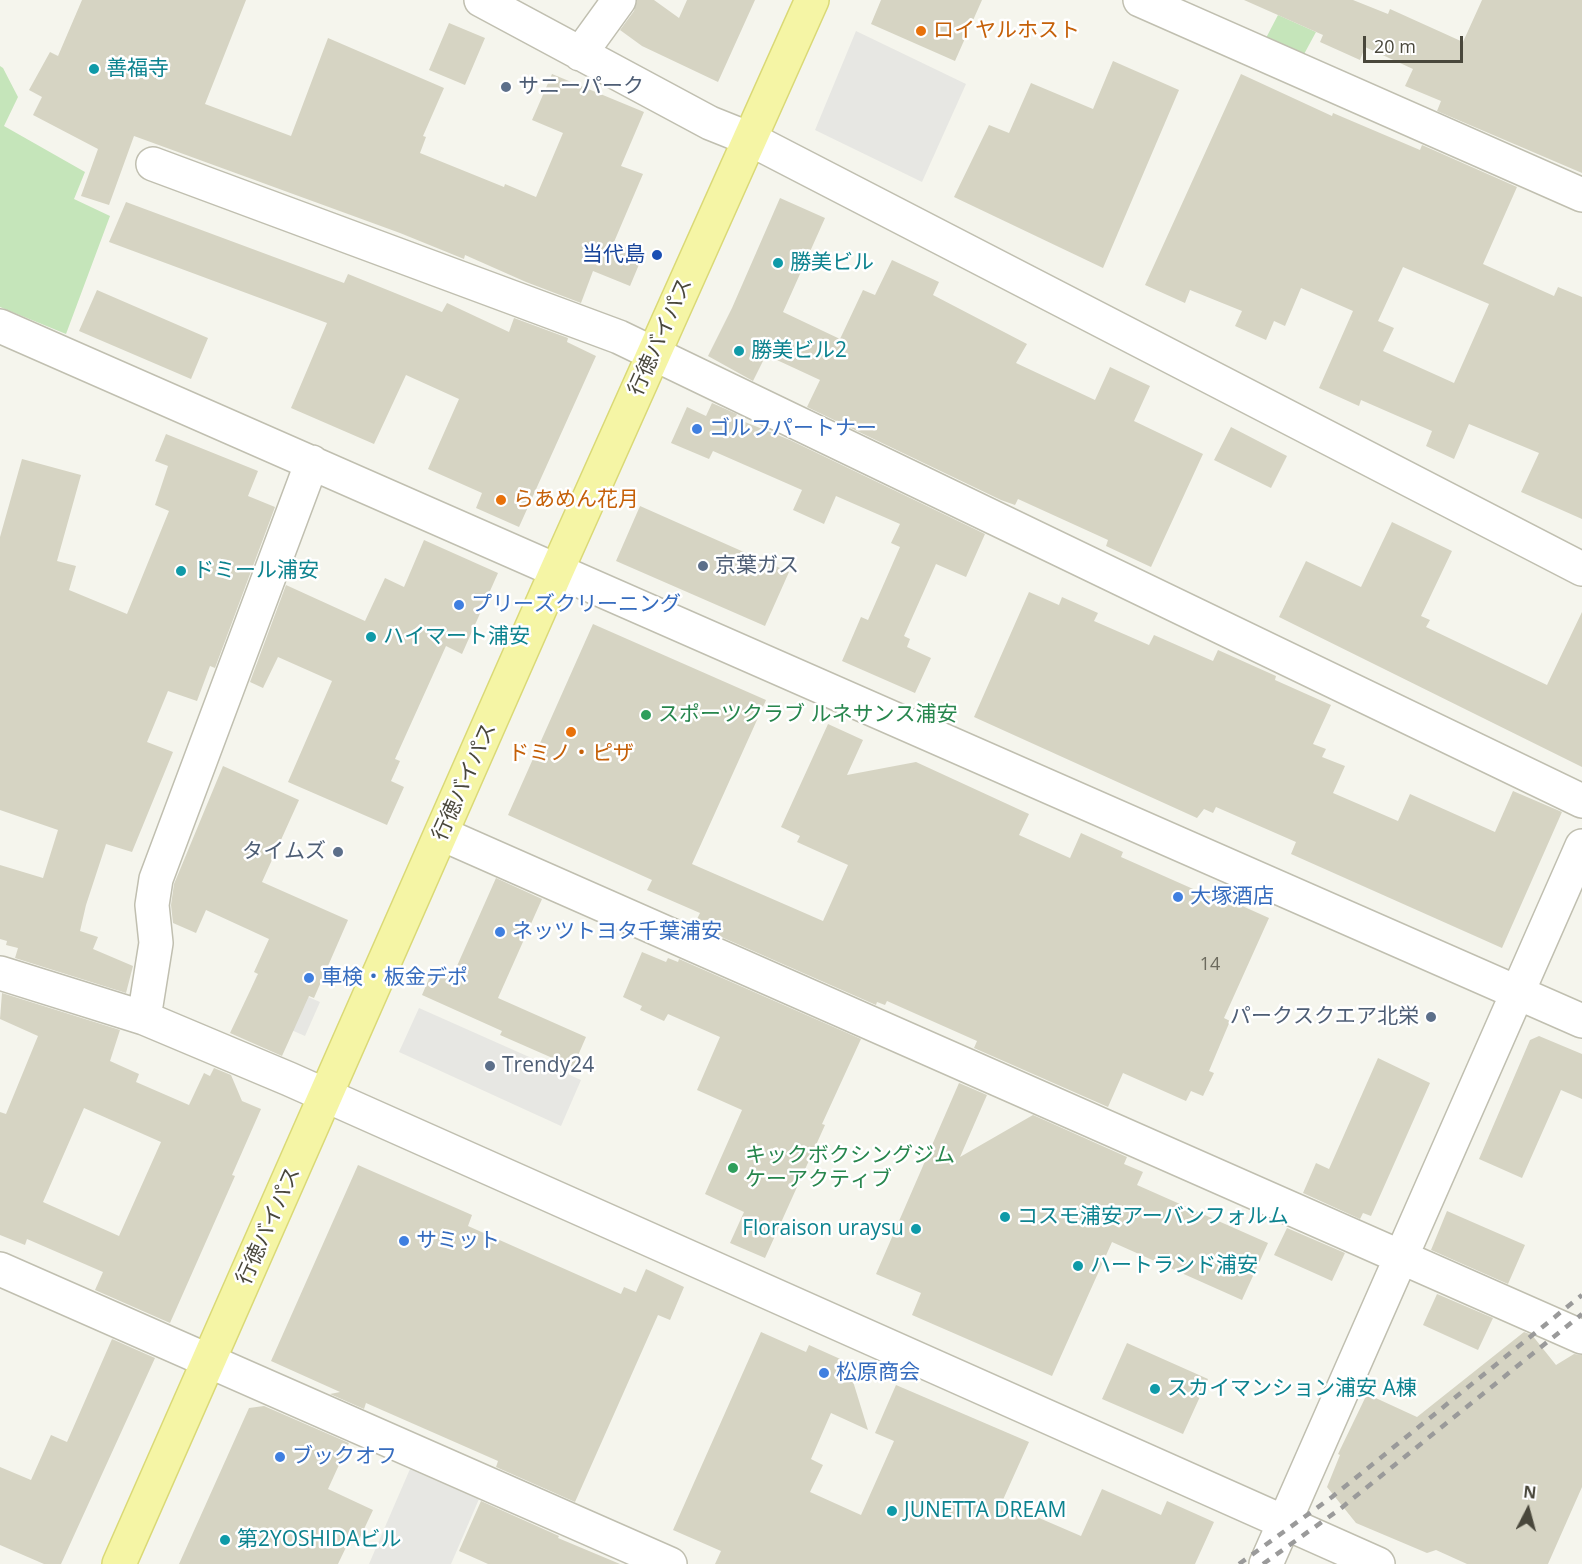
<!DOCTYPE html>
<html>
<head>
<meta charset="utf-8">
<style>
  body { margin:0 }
  #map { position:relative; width:1582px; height:1564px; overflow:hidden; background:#f5f5ed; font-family:"Open Sans",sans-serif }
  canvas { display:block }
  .north { position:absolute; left:1498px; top:1480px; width:60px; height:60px; -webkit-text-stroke:4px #fff; paint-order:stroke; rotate:6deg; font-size:16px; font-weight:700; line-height:24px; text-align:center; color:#49473b }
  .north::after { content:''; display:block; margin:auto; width:21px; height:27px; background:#49473b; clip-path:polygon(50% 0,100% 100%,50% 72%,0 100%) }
  .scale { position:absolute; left:1363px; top:36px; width:100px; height:27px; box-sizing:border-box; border:3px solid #49473b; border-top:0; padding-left:8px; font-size:18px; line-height:21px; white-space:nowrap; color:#49473b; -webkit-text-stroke:4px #fff; paint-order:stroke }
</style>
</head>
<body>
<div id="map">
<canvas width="1582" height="1564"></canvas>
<div class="north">N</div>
<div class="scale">20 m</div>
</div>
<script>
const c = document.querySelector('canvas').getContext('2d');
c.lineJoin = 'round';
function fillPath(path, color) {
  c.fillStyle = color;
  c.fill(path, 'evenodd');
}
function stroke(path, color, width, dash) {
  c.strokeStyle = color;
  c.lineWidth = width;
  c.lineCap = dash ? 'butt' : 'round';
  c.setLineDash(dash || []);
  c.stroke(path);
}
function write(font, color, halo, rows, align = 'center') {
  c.font = font + ' "Open Sans","Noto Sans JP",sans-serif';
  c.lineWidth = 5;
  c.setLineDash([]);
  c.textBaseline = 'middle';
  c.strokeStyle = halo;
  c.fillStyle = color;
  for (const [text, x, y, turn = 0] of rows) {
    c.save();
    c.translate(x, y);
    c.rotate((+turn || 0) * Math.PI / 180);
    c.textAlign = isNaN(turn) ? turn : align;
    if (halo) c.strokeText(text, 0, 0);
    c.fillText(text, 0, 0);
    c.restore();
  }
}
const green = new Path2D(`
  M1278 15 1316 32 1303 56 1266 38Z
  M0 66 3 68 18 97 4 126 85 172 74 199 110 216 66 334 0 307Z`);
const parking = new Path2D(`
  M856 31 966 84 922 182 815 130Z
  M257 975 320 1002 305 1036 243 1009Z
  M419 1008 581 1080 561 1126 399 1052Z
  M410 1469 479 1499 451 1564H369Z`);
const building = new Path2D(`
  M82 0H246L205 104 291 136 328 38 444 88 423 136 426 137 420 153 504 187 505 184 536 197 563 133 532 120 552 74 644 112 621 166 643 174 614 242 643 255 630 286 593 271 581 303 526 282 465 255 464 259 400 233 134 136 109 205 81 196 98 149 33 115 42 97 29 90 50 52 58 56Z
  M637 0H654L679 18 687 0H755L718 82 642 46 620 30 634 11Z
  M881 0H982L955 61 871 24Z
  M1244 0H1353L1388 14 1390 9 1463 42 1482 0H1582V173L1437 111 1441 101 1405 86 1413 69 1365 47 1360 60 1320 42 1323 35Z
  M449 23 485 38 465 85 429 70Z
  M1113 61 1179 90 1103 268 954 197 989 125 1009 133 1031 83 1093 109Z
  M1241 74 1332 116 1333 113 1420 150 1422 145 1517 187 1483 264 1554 296 1558 287 1582 297V519L1521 492 1539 453 1469 424 1454 459 1426 446 1432 431 1361 400 1359 406 1319 388 1353 311 1301 288 1285 326 1274 321 1266 340 1235 326 1242 311 1190 290 1185 303 1145 285ZM1403 267 1489 304 1454 383 1383 351 1394 328 1378 321Z
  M780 198 825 218 783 312 840 339 863 290 875 295 892 260 939 282 933 295 1027 344 1016 363 1095 400 1110 367 1150 386 1134 421 1203 454 1151 567 1106 546 1108 540 1018 499 1015 505 1001 500 807 407 820 380 766 355 753 381 708 356 732 308Z
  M126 202 344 283 348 274 442 312 447 303 509 332 514 318 568 338 567 342 596 356 519 527 476 508 482 493 428 469 459 399 406 375 374 444 291 408 327 323 109 242Z
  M97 290 208 338 191 379 79 331Z
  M712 403 737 414 735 418 790 440 985 534 966 577 936 564 904 636 910 639 907 647 931 658 915 693 842 661 861 617 868 620 900 547 891 543 900 524 836 496 824 524 793 510 802 490 713 451 709 459 671 443 687 407 706 416Z
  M1231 427 1287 456 1271 488 1214 460Z
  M166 434 258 471 248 496 275 507 215 668 210 666 197 701 168 691 147 742 173 752 132 852 106 844 86 905 80 931 98 937 93 949 133 966 126 993 15 958 18 948 6 945 7 941 0 939V865L43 878 58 830 0 810V537L22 459 81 475 57 561 76 566 69 590 127 614 169 511 155 505 168 466 155 461Z
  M640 506 789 572 765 626 616 561Z
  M1392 522 1452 551 1421 616 1430 620 1426 627 1547 685 1582 612V767L1279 617 1306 561 1361 587Z
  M424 540 498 573 462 654 446 646 395 759 400 761 391 781 404 787 387 825 288 782 332 681 278 657 263 688 250 682 286 585 365 621 385 578 404 587Z
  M1029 592 1059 605 1062 597 1098 613 1094 621 1149 645 1154 635 1213 661 1218 650 1276 676 1275 680 1331 705 1313 744 1326 749 1322 757 1345 766 1333 793 1398 821 1410 794 1495 832 1513 791 1562 812 1502 948 1291 854 1296 842 1216 807 1213 813 1204 809 1197 818 974 717Z
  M593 624 766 700 692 864 823 921 848 865 797 842 800 836 781 827 828 724 863 740 847 775 916 762 1029 814 1019 835 1070 858 1081 833 1123 852 1121 857 1218 900 1220 896 1269 918 1224 1018 1230 1021 1209 1071 1214 1073 1203 1096 1191 1091 1186 1101 1123 1073 1108 1107 974 1048 977 1041 887 1001 885 1005 877 1002 876 1005 694 925 700 913 647 890 652 880 508 815Z
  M223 766 299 800 262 882 348 920 314 998 309 996 282 1056 230 1033 258 974 254 972 269 939 206 910 196 933 173 923 171 905 174 884Z
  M496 878 542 899 498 998 586 1037 573 1067 500 1035 502 1031 422 995 434 967 453 975Z
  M642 952 666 962 668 958 678 962 679 959 861 1039 822 1124 825 1125 765 1258 730 1243 744 1212 705 1194 742 1110 697 1090 720 1037 668 1014 664 1021 640 1010 642 1006 623 997Z
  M2 993 120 1030 110 1061 139 1074 136 1082 189 1105 204 1073 210 1076 214 1068 231 1075 242 1101 261 1109 232 1175 235 1176 170 1323 95 1290 103 1272 27 1239 25 1245 0 1235V1112L6 1114 38 1036 0 1019ZM84 1108 161 1142 119 1236 43 1202Z
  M1539 1036 1582 1054V1099L1561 1090 1522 1178 1479 1159 1530 1040Z
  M1378 1058 1430 1083 1371 1216 1363 1213 1360 1219 1303 1193 1316 1163 1329 1169Z
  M959 1083 987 1095 960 1157 1033 1115 1127 1157 1124 1164 1143 1172 1137 1185 1268 1243 1242 1300 1112 1242 1052 1376 912 1315 921 1293 876 1274Z
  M358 1165 472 1215 468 1226 621 1294 624 1287 636 1292 646 1269 684 1287 670 1320 658 1315 575 1502 496 1467 498 1461 366 1403 364 1409 330 1394 340 1392 271 1361Z
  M1447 1211 1525 1245 1508 1284 1431 1250Z
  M1287 1228 1345 1253 1332 1281 1274 1255Z
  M1437 1294 1493 1318 1478 1350 1423 1325Z
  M761 1332 806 1352 809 1345 847 1362 868 1430 831 1413 811 1459 823 1465 810 1492 861 1515 894 1441 875 1433 896 1385 1029 1442 1002 1502 1081 1536 1102 1489 1161 1515 1167 1501 1214 1522 1195 1564H715L721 1551 673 1530Z
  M1524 1332 1532 1335 1556 1365 1574 1354 1582 1355V1487L1548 1564H1467L1436 1550 1427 1553 1356 1523 1327 1487 1340 1455 1338 1454 1367 1394 1417 1417Z
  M112 1339 155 1358 61 1564H44L0 1545V1467L31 1480 51 1435 67 1442Z
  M1127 1343 1208 1379 1183 1434 1102 1399Z
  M264 1406 349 1443 328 1489 373 1510 357 1544 349 1541 338 1564H179L249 1408Z
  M481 1501 559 1536 558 1538 620 1564H488L459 1551Z`);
const minor = new Path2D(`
  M481 0 710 123 750 139 1582 569
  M1140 0 1582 195
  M580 54 619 0
  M153 164 619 337 1582 801
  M0 326 1582 1021
  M442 834 1582 1337
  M0 973 144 1018 289 1079 1378 1564
  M144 1018 156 943 152 905 156 879 312 462
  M0 1269 670 1564
  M1266 1564 1582 846`);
const major = new Path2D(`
  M119 1564 557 570 812 0`);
const rail = new Path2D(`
  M1239 1564 1332 1497 1582 1295
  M1263 1564 1340 1509 1582 1314`);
const markers = [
  [921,31,6,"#e8710a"],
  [94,69,6,"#0f9aa8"],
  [506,87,6,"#5c6f8a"],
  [657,255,6,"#1a4fb4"],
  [778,263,6,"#0f9aa8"],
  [739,351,6,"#0f9aa8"],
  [697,429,6,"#3f7fe0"],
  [501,500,6,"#e8710a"],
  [703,566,6,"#5c6f8a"],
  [181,571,6,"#0f9aa8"],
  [459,605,6,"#3f7fe0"],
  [371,637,6,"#0f9aa8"],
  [646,715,6,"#2e9e5b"],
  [571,732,6,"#e8710a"],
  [338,852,6,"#5c6f8a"],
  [1178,897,6,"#3f7fe0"],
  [500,932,6,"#3f7fe0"],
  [309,978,6,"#3f7fe0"],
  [1431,1017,6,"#5c6f8a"],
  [490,1066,6,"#5c6f8a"],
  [733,1168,6,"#2e9e5b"],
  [1005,1217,6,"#0f9aa8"],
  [916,1229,6,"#0f9aa8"],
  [404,1241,6,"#3f7fe0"],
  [1078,1266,6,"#0f9aa8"],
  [824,1373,6,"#3f7fe0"],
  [1155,1389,6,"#0f9aa8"],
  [280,1457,6,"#3f7fe0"],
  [892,1511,6,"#0f9aa8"],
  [225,1540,6,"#0f9aa8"]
];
const numberNames = [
  ["14",1210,965]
];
const foodNames = [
  ["ロイヤルホスト",933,31],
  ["らあめん花月",513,500],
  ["ドミノ・ピザ",571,754,"center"]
];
const cultureNames = [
  ["善福寺",106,69],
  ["勝美ビル",790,263],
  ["勝美ビル2",751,351],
  ["ドミール浦安",193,571],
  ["ハイマート浦安",383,637],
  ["コスモ浦安アーバンフォルム",1017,1217],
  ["Floraison uraysu",904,1229,"right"],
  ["ハートランド浦安",1090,1266],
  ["スカイマンション浦安 A棟",1167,1389],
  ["JUNETTA DREAM",904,1511],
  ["第2YOSHIDAビル",237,1540]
];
const serviceNames = [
  ["サニーパーク",518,87],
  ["京葉ガス",715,566],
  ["タイムズ",326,852,"right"],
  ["パークスクエア北栄",1419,1017,"right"],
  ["Trendy24",502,1066]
];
const transitNames = [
  ["当代島",645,255]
];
const streetNames = [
  ["行徳バイパス",661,337,-66],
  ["行徳バイパス",465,782,-66],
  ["行徳バイパス",269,1226,-66]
];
const shopNames = [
  ["ゴルフパートナー",709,429],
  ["プリーズクリーニング",471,605],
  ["大塚酒店",1190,897],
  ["ネッツトヨタ千葉浦安",512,932],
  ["車検・板金デポ",321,978],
  ["サミット",416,1241],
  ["松原商会",836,1373],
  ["ブックオフ",292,1457]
];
const leisureNames = [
  ["スポーツクラブ ルネサンス浦安",658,715],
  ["キックボクシングジム",745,1156],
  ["ケーアクティブ",745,1180]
];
fillPath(green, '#c5e5ba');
fillPath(parking, '#e7e7e3');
fillPath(building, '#d6d4c3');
stroke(minor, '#c0bfb0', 36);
stroke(major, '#dad976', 36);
stroke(minor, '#fff', 33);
stroke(major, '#f5f5a5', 33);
stroke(rail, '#9a9a9a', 4.5, [8, 8]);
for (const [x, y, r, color] of markers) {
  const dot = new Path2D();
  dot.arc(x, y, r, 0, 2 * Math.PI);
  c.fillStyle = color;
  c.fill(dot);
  stroke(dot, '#fff', 2);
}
write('18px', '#6c6a5d', null, numberNames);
write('21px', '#c56008', '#fff', foodNames, 'left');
write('21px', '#0d838f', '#fff', cultureNames, 'left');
write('21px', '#4e5e75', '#fff', serviceNames, 'left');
write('21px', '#164399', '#fff', transitNames, 'right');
write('21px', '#49473b', '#fff', streetNames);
write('21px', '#366cbe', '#fff', shopNames, 'left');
write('21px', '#27864d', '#fff', leisureNames, 'left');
</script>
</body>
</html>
